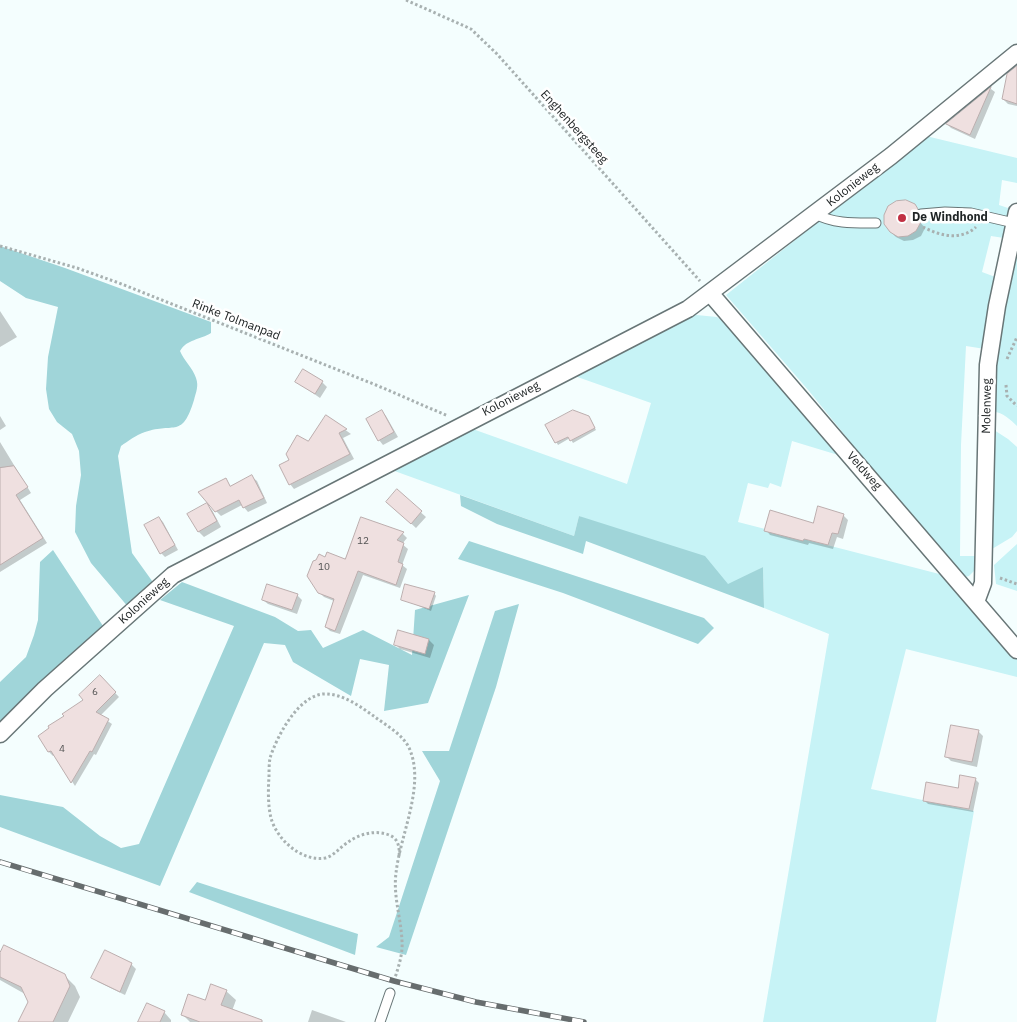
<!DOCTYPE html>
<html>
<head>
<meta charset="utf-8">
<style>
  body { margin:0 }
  canvas { display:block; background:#f4fefe }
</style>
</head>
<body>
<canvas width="1017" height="1022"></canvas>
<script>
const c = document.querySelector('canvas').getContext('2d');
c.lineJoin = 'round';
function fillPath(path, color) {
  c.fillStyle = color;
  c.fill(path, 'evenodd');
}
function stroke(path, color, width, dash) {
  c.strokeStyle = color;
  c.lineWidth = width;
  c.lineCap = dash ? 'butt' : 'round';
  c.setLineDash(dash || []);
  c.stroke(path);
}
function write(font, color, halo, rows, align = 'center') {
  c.font = font + ' "IBM Plex Sans",sans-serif';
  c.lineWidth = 5;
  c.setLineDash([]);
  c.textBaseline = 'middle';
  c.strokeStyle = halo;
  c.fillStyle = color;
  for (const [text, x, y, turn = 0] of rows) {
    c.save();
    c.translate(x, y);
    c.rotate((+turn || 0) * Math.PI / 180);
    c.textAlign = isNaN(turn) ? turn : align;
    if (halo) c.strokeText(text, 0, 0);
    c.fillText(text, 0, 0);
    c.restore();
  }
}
const green = new Path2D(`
  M926 136 1017 158V183L1002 180 999 205 1011 209 1004 238 991 236 982 272 998 278 985 349 966 346 961 445 960 556H977V568L969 576 965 577 956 572 809 391 726 295Z
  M1017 242V426C1011 420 1002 412 994 412L993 364Z
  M686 314 717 317 735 330 848 458 792 441 781 487 770 483 768 488 748 483 738 522 947 576 1017 657V677L906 649 871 789 974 811 936 1022H763L829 634 764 608 763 567 728 585 579 516 574 536 389 469 467 427 627 484 651 403 569 374Z
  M994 430 1008 439 1017 447V531L1012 537 992 549Z
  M1017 544V591L996 584 994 565Z`);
const forest = new Path2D(`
  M0 246 65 268 211 322V333C200 340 187 339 180 351 184 361 193 368 196 378 199 386 196 392 194 400 182 439 175 422 145 432 136 435 128 441 121 446L118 456 132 553 155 585 129 608 91 563 75 532 76 506 81 475 79 451 72 434 57 422 49 409 46 389 48 357 58 307 26 298 0 281Z
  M460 495 574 536 579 516 705 556 728 584 763 567 764 608 586 541 583 554 497 524 461 506Z
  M469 541 704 618 714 628 698 644 563 593 458 559Z
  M53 550 105 629 0 722V682L26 657 34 635 38 620 40 562Z
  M182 582 275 617 298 631 311 630 323 648 363 630 412 655 415 610 469 595 428 703 384 711 389 665 360 659 351 696 293 662 285 645 264 643 160 886 0 827V795L63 807 100 836 121 848 139 844 234 626 160 600Z
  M519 604 496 687 406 955 376 947 389 937 440 781 422 751H449L495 611Z
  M197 882 358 934 355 955 189 892Z`);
const shadow = new Path2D(`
  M1017 75V106L1008 104 1003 99Z
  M991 89 995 92 975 139 951 128 947 124Z
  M914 205 922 215 919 221 925 228 921 236 913 240 904 241 896 237 891 232Z
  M0 311 17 337 0 347Z
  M297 382H322L327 387 320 398Z
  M382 411 386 416 398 437 383 445 379 440Z
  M0 416 6 426 0 430Z
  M326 416 351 434 343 438 354 459 294 489 290 484V461L309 443Z
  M591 420 596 430 573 443 570 438 558 445 547 426Z
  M0 442 31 493 20 500 47 543 0 572Z
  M252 477 257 481 267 503 248 512 242 505 221 516 216 511 226 480 231 487Z
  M397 491 426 517 416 528 392 506Z
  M207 505 212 510 221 527 204 537 199 532 189 515Z
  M843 515 848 520 843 539 837 537 833 549 809 543 808 545 770 535 766 530 814 525Z
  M159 518 163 522 178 550 165 557 161 553Z
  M362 518 403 534 407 538 402 544 408 549 402 565 407 569 400 588 363 575 340 634 330 631 326 627 334 601 324 597 319 592 326 558 346 560Z
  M434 593 436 596 431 611 402 599Z
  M297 595 302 600 297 614 268 604 263 600Z
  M429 640 434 645 430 658 400 649 395 644Z
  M100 677 119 697 100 716 112 724 96 755 94 754 75 786 55 755 53 756 49 752 39 737 85 700Z
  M978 731 983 736 977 767 951 761 946 756Z
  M975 779 979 783 973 812 928 804 924 800 958 790Z
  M105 952 131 964 136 969 125 995 98 982 93 977Z
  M0 956 64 975 75 986 80 997 68 1022H19L29 1002 25 994 0 980Z
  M226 991 236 1000 232 1011 263 1022H190L182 1014Z
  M312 1010 346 1022H308Z
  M164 1012 171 1020V1022H139Z`);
const building = new Path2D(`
  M1017 66V104L1002 99 1007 74Z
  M991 87 970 135 946 124Z
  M906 200 915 204 918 209 915 215 921 222 916 231 908 236 898 237 890 232 884 224V215L888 206 896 201Z
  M303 369 323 381 315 394 295 382Z
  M382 410 394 432 378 441 366 419Z
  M573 410 589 416 595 428 570 441 568 437 555 443 545 425Z
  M326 415 347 429 339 433 350 454 289 485 279 465 289 460 286 454 297 435 308 441Z
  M14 466 28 487 16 495 43 538 0 565V468Z
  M252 475 264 498 243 508 239 500 215 512 198 492 226 478 230 486Z
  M397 489 422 511 411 524 386 502Z
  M207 503 217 521 198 532 187 514Z
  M818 506 844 514 838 534 832 533 828 545 804 539 803 541 764 531 770 510 813 523Z
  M159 517 175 545 160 554 144 525Z
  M361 517 404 532 397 540 404 543 398 562 403 564 396 585 358 571 335 631 325 627 334 599 318 593 307 576 313 561 316 560 319 554 325 557 327 552 345 559Z
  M267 584 298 594 292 610 262 600Z
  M405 584 435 592 429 609 401 600Z
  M398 630 429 639 425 654 394 645Z
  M100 675 116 692 96 712 109 719 92 752 90 751 71 783 51 751 48 752 38 736 49 728 48 726 64 716 62 714 83 700 79 695Z
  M951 725 979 730 972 762 945 757Z
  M960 775 976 778 969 809 923 801 926 782 958 788Z
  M4 945 65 974 70 986 53 1022H18L28 1002 21 987 0 977V953Z
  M105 950 132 963 120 992 91 978Z
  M211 984 227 990 221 1005 262 1020V1022H200L181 1015 188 994 205 1000Z
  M147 1003 165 1011 160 1022H138Z`);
const path = new Path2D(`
  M406 0 471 29 497 54 700 281
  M923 227C940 236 961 241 976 227
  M0 246 77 268 119 283 376 385 448 416
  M1007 359 1017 337
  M1006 385 1007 396 1017 406
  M1000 578 1017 584
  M394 981C398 968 403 955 402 941 401 918 393 896 396 873 400 835 425 787 410 750 404 735 387 726 375 717 361 707 345 695 327 694 300 692 277 736 270 758 269 764 269 771 269 777 268 790 268 806 271 818 277 840 302 862 325 858 334 856 339 848 347 843 357 835 373 830 386 834 398 837 400 846 399 857`);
const service = new Path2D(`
  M816 214C833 224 856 223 876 223
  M921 214 945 212 971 213 1014 223
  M380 1022 390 993`);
const minor = new Path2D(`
  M710 293 1017 650
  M976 602 983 583 988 365 997 306 1017 212
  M0 734 45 689 173 575 688 309 891 156 1017 53`);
const rail = new Path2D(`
  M0 862 394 981 476 1002 584 1022`);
const markers = [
  [902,218,5,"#c13043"]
];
const numberNames = [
  ["12",363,541],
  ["10",324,567],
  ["6",95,692],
  ["4",62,749]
];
const streetNames = [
  ["Enghenbergsteeg",574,127,48],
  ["Kolonieweg",853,185,-38],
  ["Rinke Tolmanpad",236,320,21],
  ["Kolonieweg",511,399,-27],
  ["Molenweg",987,406,-89],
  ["Veldweg",864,471,49],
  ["Kolonieweg",144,601,-42]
];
const poiNames = [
  ["De Windhond",912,218]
];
fillPath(green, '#c7f3f6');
fillPath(forest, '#a0d5d9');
fillPath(shadow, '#0003');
fillPath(building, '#efe0e0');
stroke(building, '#bcaeae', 1);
stroke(service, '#687677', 11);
stroke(minor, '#687677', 19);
stroke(path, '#a8b1b1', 3, [2.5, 2.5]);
stroke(service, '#fff', 9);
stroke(minor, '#fff', 16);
stroke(rail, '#676d6e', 5.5);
stroke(rail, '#fff', 4, [11]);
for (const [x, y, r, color] of markers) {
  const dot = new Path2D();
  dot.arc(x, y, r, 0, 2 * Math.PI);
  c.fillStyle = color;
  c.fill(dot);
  stroke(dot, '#fff', 2);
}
write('10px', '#545454', null, numberNames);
write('12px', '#202526', '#fff', streetNames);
write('bold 12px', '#202526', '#fff', poiNames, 'left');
</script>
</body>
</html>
